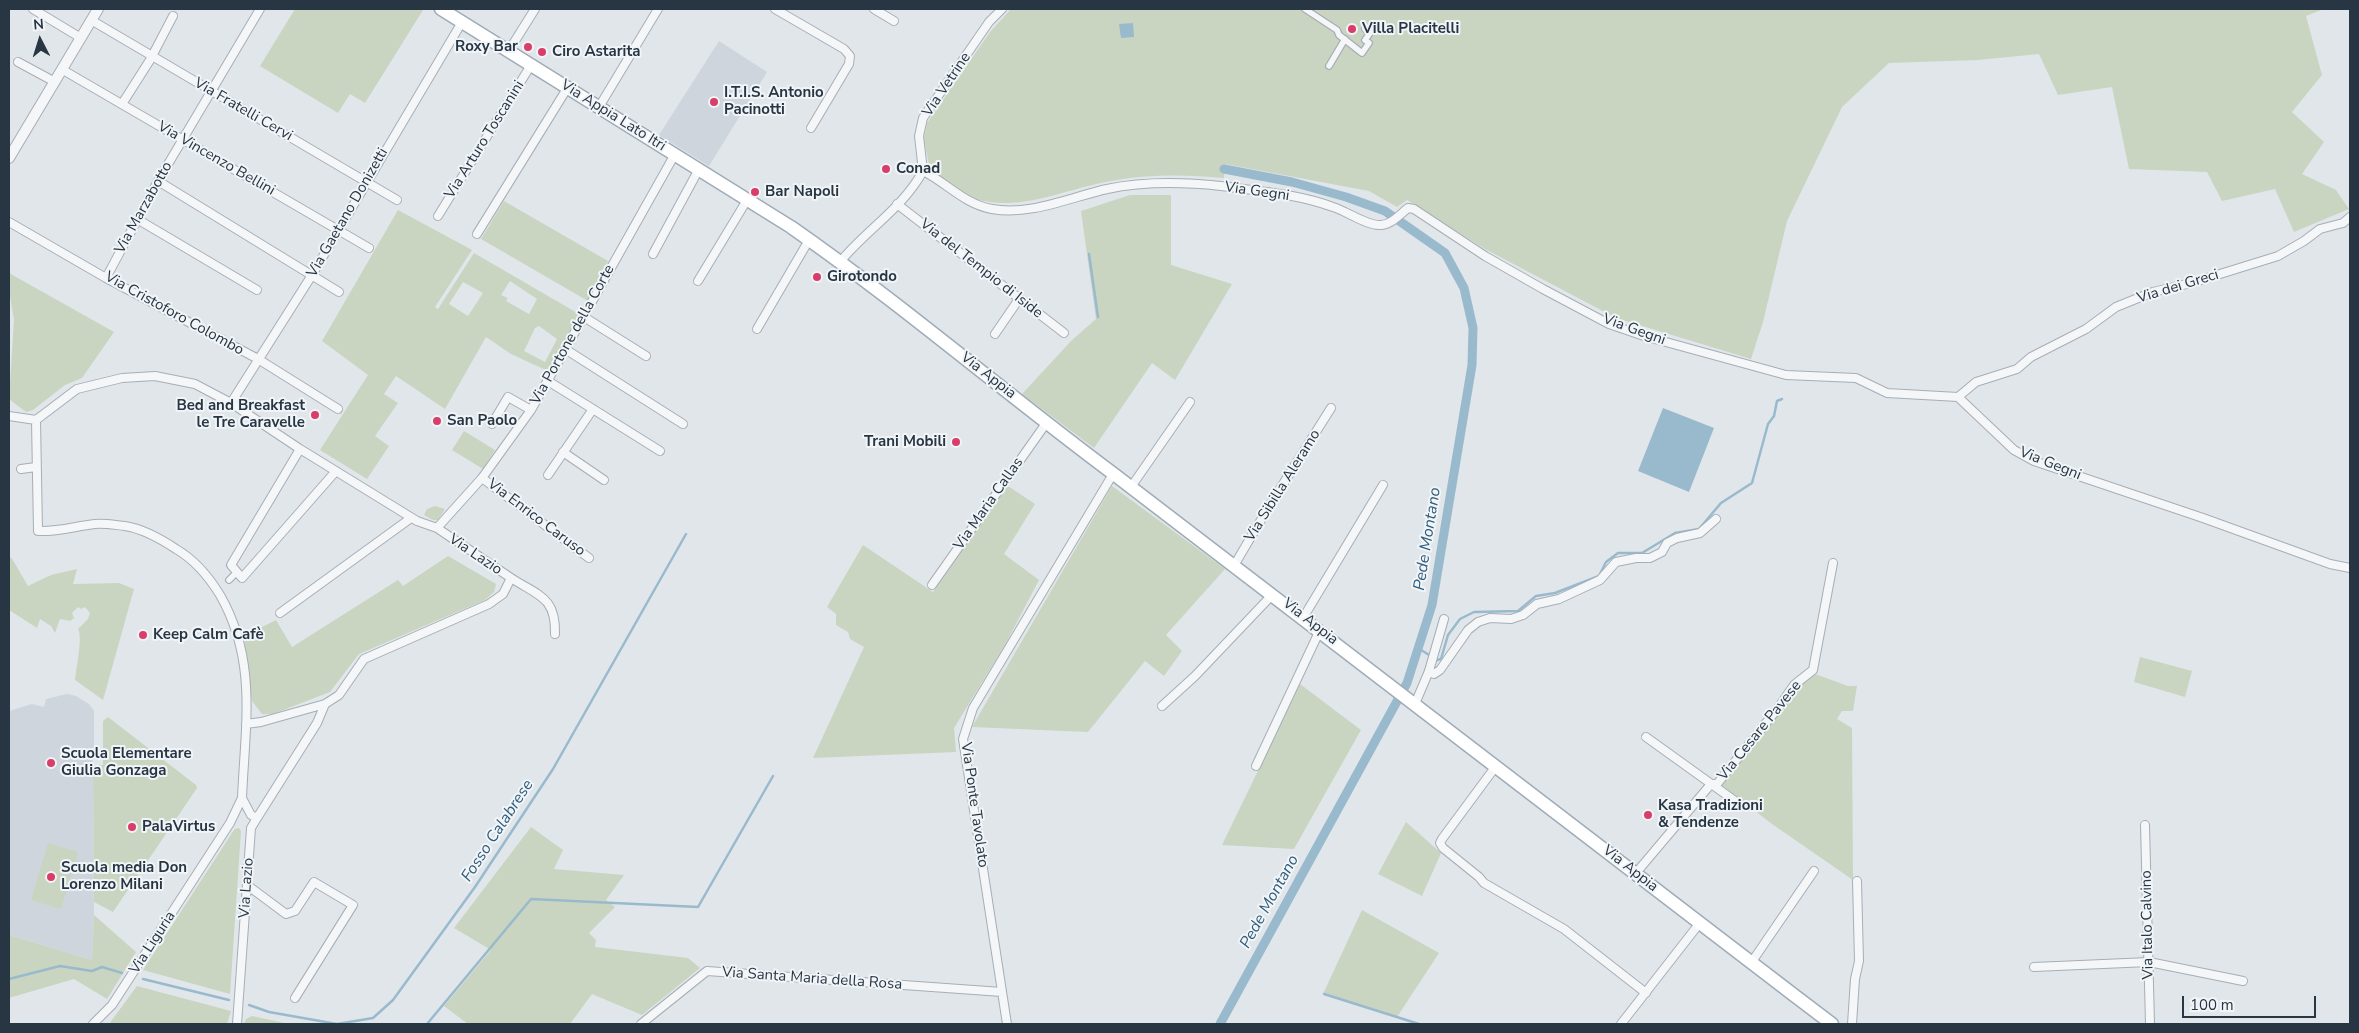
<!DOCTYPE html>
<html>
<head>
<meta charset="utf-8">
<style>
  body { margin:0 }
  #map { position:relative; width:2359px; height:1033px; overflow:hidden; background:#e1e6eb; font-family:"Nunito Sans",sans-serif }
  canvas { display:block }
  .frame { position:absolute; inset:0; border:10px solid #283644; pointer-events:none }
  .north { position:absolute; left:15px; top:15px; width:50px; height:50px; -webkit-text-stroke:4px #f1f5f8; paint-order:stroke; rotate:355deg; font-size:14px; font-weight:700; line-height:20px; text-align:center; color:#283644 }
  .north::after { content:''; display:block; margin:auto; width:18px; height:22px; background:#283644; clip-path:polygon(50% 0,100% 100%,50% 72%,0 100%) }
  .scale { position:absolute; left:2182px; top:996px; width:134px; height:22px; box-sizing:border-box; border:2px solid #283644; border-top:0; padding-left:6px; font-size:15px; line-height:18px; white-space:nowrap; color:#283644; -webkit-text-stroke:4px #f1f5f8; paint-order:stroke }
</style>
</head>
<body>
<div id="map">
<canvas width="2359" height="1033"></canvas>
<div class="frame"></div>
<div class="north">N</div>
<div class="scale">100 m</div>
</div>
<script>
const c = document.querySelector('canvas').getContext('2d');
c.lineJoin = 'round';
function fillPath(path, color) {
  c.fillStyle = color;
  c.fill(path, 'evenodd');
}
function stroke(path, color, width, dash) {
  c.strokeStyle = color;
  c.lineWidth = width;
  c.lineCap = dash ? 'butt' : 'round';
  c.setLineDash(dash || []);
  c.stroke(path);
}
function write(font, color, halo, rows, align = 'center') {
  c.font = font + ' "Nunito Sans",sans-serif';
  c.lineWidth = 4;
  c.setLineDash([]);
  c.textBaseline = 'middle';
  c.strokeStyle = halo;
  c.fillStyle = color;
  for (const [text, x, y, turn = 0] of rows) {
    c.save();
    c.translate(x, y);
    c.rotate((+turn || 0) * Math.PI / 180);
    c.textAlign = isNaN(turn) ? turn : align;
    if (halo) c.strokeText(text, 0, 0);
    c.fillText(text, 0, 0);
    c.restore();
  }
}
const built = new Path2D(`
  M719 41 767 72 709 166 659 135Z
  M67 694 76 696 89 704 94 711V748L88 750 86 757 93 761 94 915 92 960 9 935V711L32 704 44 707 46 699Z`);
const green = new Path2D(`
  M295 9H420L423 10 365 103 350 94 338 113 260 66Z
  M1011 9H2324L2306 16 2322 75 2292 112 2324 142 2302 174 2336 190 2349 209 2294 232 2275 189 2222 201 2207 172 2129 169 2112 87 2058 95 2039 54 1978 60 1889 63 1842 107 1787 221 1763 322 1751 359 1616 318 1485 249 1407 200 1397 207 1369 191 1225 164 1224 178C1188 175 1153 174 1117 180 1067 187 1023 214 971 198 956 193 943 179 930 170L924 139 927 123 990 32Z
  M1130 195H1171V265L1232 284 1175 380 1152 363 1094 448 1022 394 1072 340 1096 319 1081 211Z
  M504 201 608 261 588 301 481 239Z
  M398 210 472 250 435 307 438 309 474 253 579 314 548 371 511 354 486 337 445 409 396 376 384 394 398 403 375 436 389 446 367 479 320 450 368 375 322 341ZM510 281 537 299 529 314 506 301 508 298 501 295ZM463 282 483 293 468 316 449 304ZM539 326 557 339 545 362 524 351 535 328Z
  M9 273 114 332 82 378 65 385 33 410 26 412 9 399 14 320 9 290Z
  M464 431 495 450 483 469 452 450Z
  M1008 486 1035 504 1004 554 1039 580 1006 643 954 728 956 752 813 758 864 647 850 639 848 632 836 625V614L827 607 863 545 933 592Z
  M1112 486 1225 569 1166 635 1182 651 1164 676 1145 661 1088 732 972 727Z
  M435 506 445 509 438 520H433L424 515 427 509Z
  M448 556 496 584 494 592 485 600 359 654 330 692 273 714H262L252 701 244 636 276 620 292 647 398 580 403 586Z
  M11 557 28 586 51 575 77 569 73 584 119 583 134 589 103 700 75 680C76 669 83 637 78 629L88 619 90 613 85 607 81 609 78 607 72 613 74 618 70 621 60 619 55 633 51 626 40 619 37 628 9 610V560Z
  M2140 657 2192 671 2185 697 2134 682Z
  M1815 674 1848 686H1857L1853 711H1842L1837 719 1852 728 1853 880 1772 824 1720 784 1797 685Z
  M1300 684 1361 730 1294 849 1222 845Z
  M108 717 196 785 197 788 113 912 94 902 93 765H103V721Z
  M1406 822 1441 853 1422 896 1378 874Z
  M531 827 563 850 554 869 624 875 606 900 615 907 589 933 596 940 595 947 688 958 700 968 642 1015 592 994 570 1024H468L444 1006 491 950 454 928Z
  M239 828 241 831 230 994 143 970 232 833 235 829Z
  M48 843 78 852 61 909 31 900Z
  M1362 910 1439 953 1397 1017 1323 994Z
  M94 915 136 952 107 999 74 979 9 998V935L92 960Z
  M137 986 231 1011 227 1024H109Z
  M252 1016 289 1024H244L246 1019Z`);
const water = new Path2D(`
  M1133 23 1134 37 1121 38 1119 24Z
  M1663 408 1714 428 1689 492 1638 471Z`);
const stream = new Path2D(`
  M1089 254 1098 317
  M1418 648 1437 660 1441 659 1448 635 1460 619 1474 612 1518 611 1536 596 1555 593 1599 576 1606 562 1618 553H1642L1675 533 1699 529 1721 503 1752 483 1768 424 1774 416 1777 401 1782 399
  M9 979 60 966 92 971 102 967 122 973
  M143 979 229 1000
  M1324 994 1419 1024
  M249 1005 269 1012 337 1024 373 1018 393 1000 475 887 553 769 686 534
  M427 1024 531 899 698 907 773 776`);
const canal = new Path2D(`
  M1220 1024 1407 683 1432 605 1472 365 1473 328 1464 288 1445 253 1385 211 1346 197 1292 182 1224 169`);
const pedestrian = new Path2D(`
  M1305 9 1337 30 1339 35 1362 53 1369 43 1365 40 1370 33 1365 29
  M1329 66 1345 39
  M229 580 237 572`);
const minor = new Path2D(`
  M33 9 81 38
  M775 9 844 49 850 56 849 64 811 128
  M874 9 894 21
  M91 20 397 200
  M508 52 535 9
  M18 62 55 82
  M63 70 369 248
  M122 104 150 60 173 16
  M599 107 658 9
  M923 171C947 183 964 204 992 209 1030 216 1071 197 1107 189 1145 181 1183 182 1221 186 1258 191 1298 194 1333 207 1346 211 1366 225 1379 225 1390 226 1399 215 1408 208L1414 209 1485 256 1543 289 1609 324 1644 336 1786 375 1856 378 1887 393 1958 397 2014 450 2034 461 2203 518 2330 564 2350 568
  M923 171 919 136 923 118 989 22 1002 9
  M158 181 339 292
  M897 204 1064 333
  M438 216 531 65
  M137 219 257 290
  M9 222 106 278 258 359 338 409
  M477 234 568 87
  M653 254 699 169
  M840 262C865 231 903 208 923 171
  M106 278 158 181 260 9
  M698 281 747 200
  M584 317 646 356
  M757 329 809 240
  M995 334 1019 299
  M565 349 683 424
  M548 381 660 451
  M1958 397 1976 382 2017 369 2031 357 2086 329 2116 307 2153 292 2191 283 2278 256 2304 241 2320 229 2343 223 2350 217
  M231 403 312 275 462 22
  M9 416 36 420 77 389 122 378 155 376 195 384 231 403 300 449 417 521 437 528 511 578 503 594 489 604 364 659 339 695 325 704 317 723 257 818 251 828 237 1024
  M36 420 38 531C58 532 76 526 95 524 104 523 115 525 125 526 144 529 161 539 176 549 195 560 209 577 220 595 258 661 245 726 242 798
  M492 424 508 397 531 410
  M300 449 231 565 242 578 336 471
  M563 452 604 480
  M21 469 36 467
  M548 475 593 409
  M482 478 589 558
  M1131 487 1190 402
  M437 528 482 478 531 410 675 154
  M1235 564 1268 508 1331 408
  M511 578C539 596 556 597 555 634
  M932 585 1047 422
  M280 613 411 518
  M1303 618 1383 485
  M1429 671 1444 619
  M1415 704 1429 671 1434 674 1440 670 1468 630 1478 622 1490 618 1511 619 1523 615 1537 604 1559 599 1600 580 1616 562 1636 558H1650L1662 552 1667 543 1677 538 1700 533 1716 519
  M1162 706 1195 676 1273 594
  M246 724 261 722 325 704
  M1646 737 1742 806
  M1256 766 1320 630
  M1496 766 1442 839 1440 843 1443 848 1479 877 1484 883 1564 929 1646 993
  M2145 825 2150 1024
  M1636 873 1711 784H1717L1778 708 1794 685 1813 670 1833 563
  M247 885 286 914 295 911 314 882 353 905 295 998
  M1751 963 1814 871
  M2034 967 2149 962 2243 981
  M93 1024 112 1005 147 951 230 823 242 798 251 815 257 818
  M641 1024 707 971 1002 992
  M1007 1024 963 739 973 708 1113 474
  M1621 1024 1699 924
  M1852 1024 1855 979 1859 961 1857 881`);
const tertiary = new Path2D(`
  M9 158 98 9`);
const primary = new Path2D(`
  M441 9 791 227C903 305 1006 394 1115 475 1355 656 1592 842 1832 1024`);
const markers = [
  [1352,29,5,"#d93d6a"],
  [528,47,5,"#d93d6a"],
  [542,52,5,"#d93d6a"],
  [714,102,5,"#d93d6a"],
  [886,169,5,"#d93d6a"],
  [755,192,5,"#d93d6a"],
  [817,277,5,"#d93d6a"],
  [315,415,5,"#d93d6a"],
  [437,421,5,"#d93d6a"],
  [956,442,5,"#d93d6a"],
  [143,635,5,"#d93d6a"],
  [51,763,5,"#d93d6a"],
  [1648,815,5,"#d93d6a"],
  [132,827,5,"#d93d6a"],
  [51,877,5,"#d93d6a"]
];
const poiNames = [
  ["Villa Placitelli",1362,29],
  ["Roxy Bar",518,47,"right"],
  ["Ciro Astarita",552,52],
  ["I.T.I.S. Antonio",724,93],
  ["Pacinotti",724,110],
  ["Conad",896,169],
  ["Bar Napoli",765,192],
  ["Girotondo",827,277],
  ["Bed and Breakfast",305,406,"right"],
  ["le Tre Caravelle",305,423,"right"],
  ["San Paolo",447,421],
  ["Trani Mobili",946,442,"right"],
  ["Keep Calm Cafè",153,635],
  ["Scuola Elementare",61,754],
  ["Giulia Gonzaga",61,771],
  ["Kasa Tradizioni",1658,806],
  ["& Tendenze",1658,823],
  ["PalaVirtus",142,827],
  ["Scuola media Don",61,868],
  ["Lorenzo Milani",61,885]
];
const streetNames = [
  ["Via Vetrine",947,85,-56],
  ["Via Fratelli Cervi",243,110,30],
  ["Via Appia Lato Itri",613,116,32],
  ["Via Arturo Toscanini",485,140,-58],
  ["Via Vincenzo Bellini",216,159,30],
  ["Via Gegni",1257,192,8],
  ["Via Marzabotto",144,208,-61],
  ["Via Gaetano Donizetti",348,213,-60],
  ["Via del Tempio di Iside",981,269,38],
  ["Via dei Greci",2178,287,-17],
  ["Via Cristoforo Colombo",174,314,29],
  ["Via Gegni",1634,330,20],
  ["Via Portone della Corte",573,335,-61],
  ["Via Appia",988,376,38],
  ["Via Gegni",2050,464,22],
  ["Via Sibilla Aleramo",1283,486,-58],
  ["Via Maria Callas",989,504,-55],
  ["Via Enrico Caruso",536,518,37],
  ["Via Lazio",475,555,34],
  ["Via Appia",1310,622,38],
  ["Via Cesare Pavese",1760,731,-51],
  ["Via Ponte Tavolato",974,805,82],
  ["Via Appia",1630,869,38],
  ["Via Lazio",247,888,-86],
  ["Via Italo Calvino",2148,925,-91],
  ["Via Liguria",153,943,-57],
  ["Via Santa Maria della Rosa",812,979,4]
];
const waterNames = [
  ["Pede Montano",1428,539,-81],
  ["Fosso Calabrese",498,831,-57],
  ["Pede Montano",1270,902,-61]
];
fillPath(built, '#ced5dd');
fillPath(green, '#c9d5c1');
fillPath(water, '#99bacd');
stroke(stream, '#99bacd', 2.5);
stroke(canal, '#99bacd', 9);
stroke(pedestrian, '#a6aeb6', 8);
stroke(minor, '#a6aeb6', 10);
stroke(tertiary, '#a6aeb6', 12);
stroke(primary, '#9facb7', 15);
stroke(pedestrian, '#f4f6f8', 5.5);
stroke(minor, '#f4f6f8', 8);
stroke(tertiary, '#f4f6f8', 10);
stroke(primary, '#fff', 12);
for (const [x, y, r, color] of markers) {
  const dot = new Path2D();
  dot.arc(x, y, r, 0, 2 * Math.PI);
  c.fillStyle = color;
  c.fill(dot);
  stroke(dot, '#f1f5f8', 2);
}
write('bold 15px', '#283644', '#f1f5f8', poiNames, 'left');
write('15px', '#283644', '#f1f5f8', streetNames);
write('italic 16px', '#2e5b7b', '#f1f5f8', waterNames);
</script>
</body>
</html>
